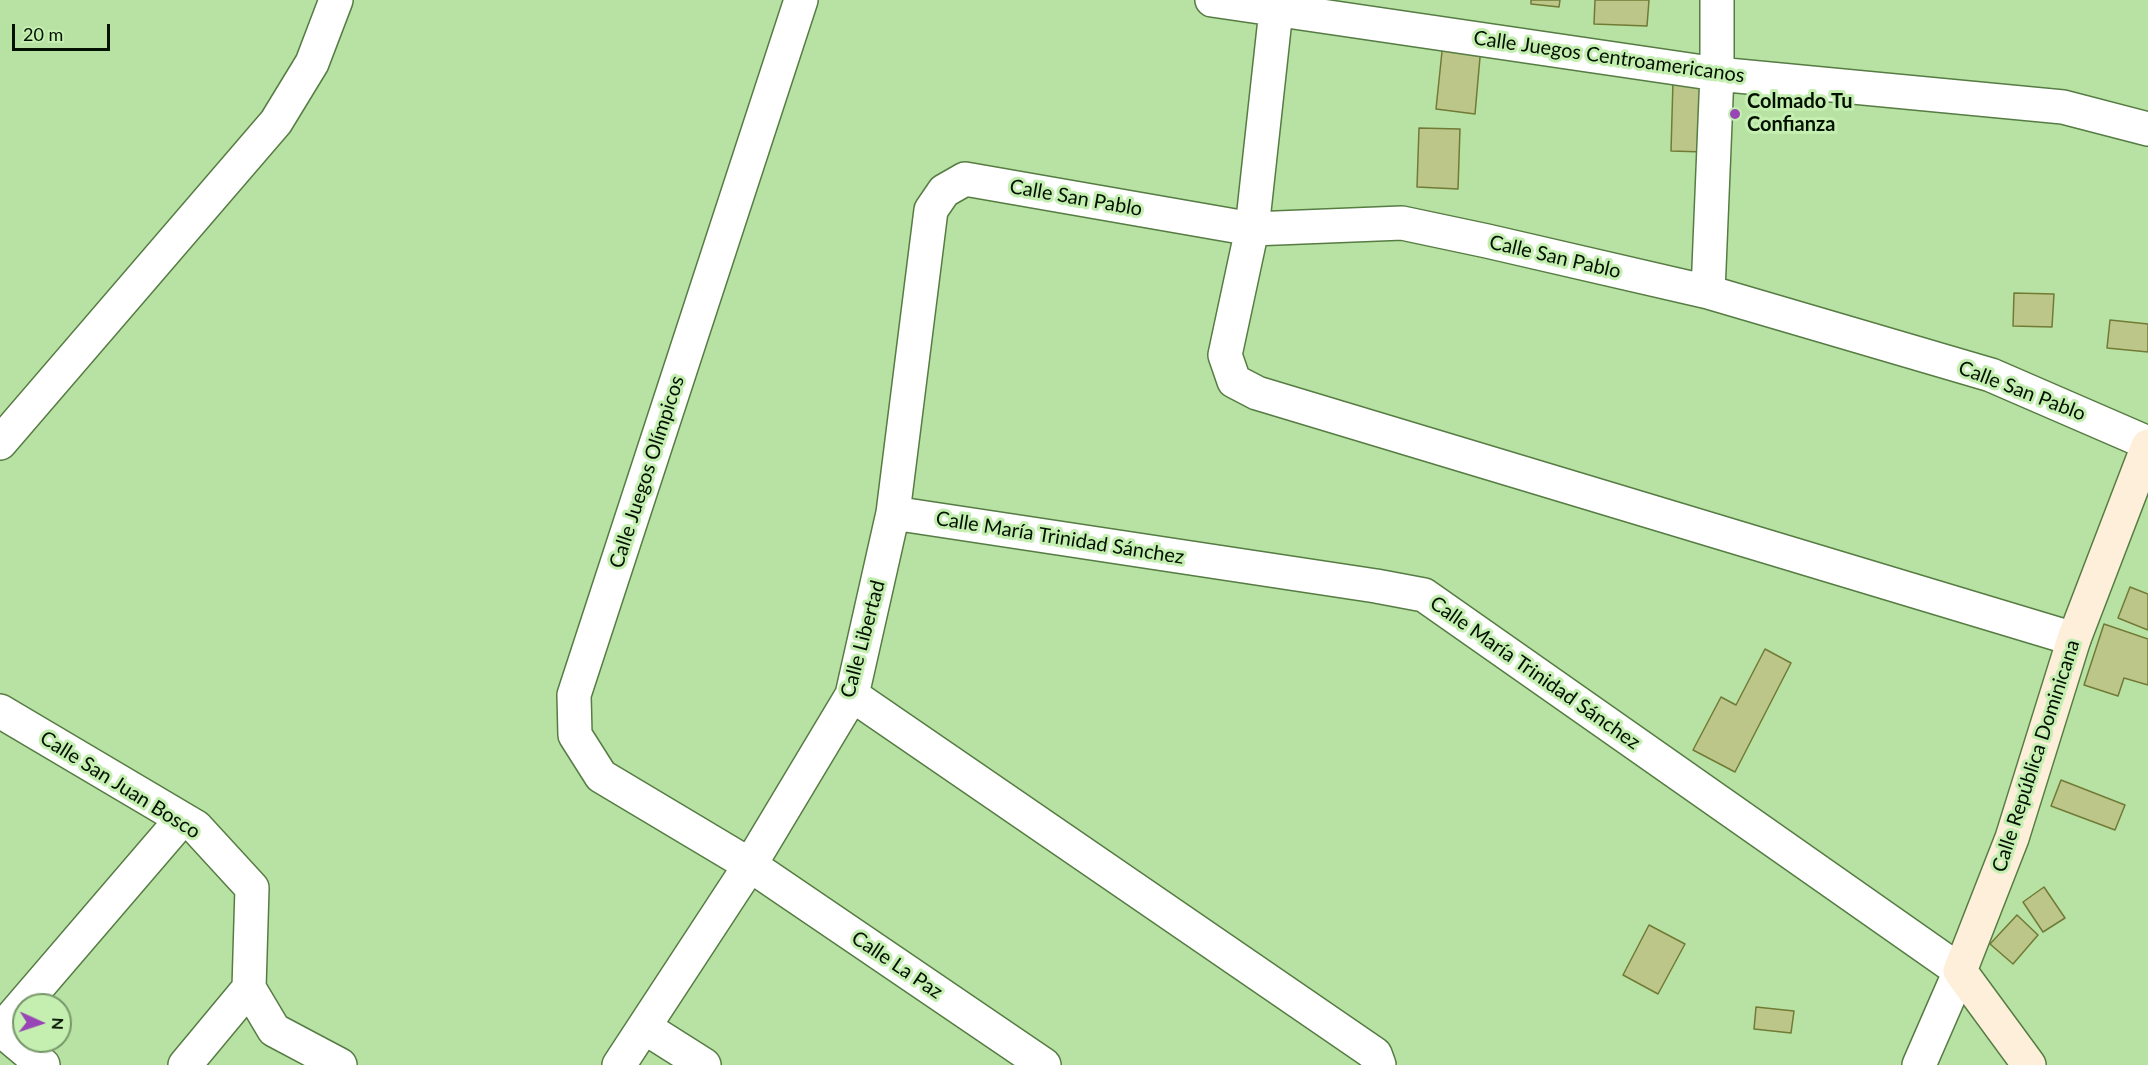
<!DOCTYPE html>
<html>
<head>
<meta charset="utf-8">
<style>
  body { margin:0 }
  #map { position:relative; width:2148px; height:1065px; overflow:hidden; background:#b8e2a4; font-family:Lato,sans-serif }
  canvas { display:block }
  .north { position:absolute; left:12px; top:993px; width:60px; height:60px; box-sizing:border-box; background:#c4efb1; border:2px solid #77966a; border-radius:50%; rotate:93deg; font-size:16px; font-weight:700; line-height:24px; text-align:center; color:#041100 }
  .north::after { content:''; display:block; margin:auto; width:21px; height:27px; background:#9846b5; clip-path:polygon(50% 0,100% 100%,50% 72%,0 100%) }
  .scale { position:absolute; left:12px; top:24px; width:98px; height:27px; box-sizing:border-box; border:3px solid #041100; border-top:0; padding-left:8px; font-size:18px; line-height:21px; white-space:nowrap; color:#041100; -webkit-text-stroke:4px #c4efb1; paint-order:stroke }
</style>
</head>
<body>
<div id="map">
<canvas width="2148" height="1065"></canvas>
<div class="north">N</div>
<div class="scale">20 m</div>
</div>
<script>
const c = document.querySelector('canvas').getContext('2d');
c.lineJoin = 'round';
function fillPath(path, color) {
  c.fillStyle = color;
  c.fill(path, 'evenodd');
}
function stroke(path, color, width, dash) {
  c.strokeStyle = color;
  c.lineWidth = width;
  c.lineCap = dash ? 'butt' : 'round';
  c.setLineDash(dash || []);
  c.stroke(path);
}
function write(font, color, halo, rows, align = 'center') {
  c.font = font + ' Lato,sans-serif';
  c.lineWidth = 6;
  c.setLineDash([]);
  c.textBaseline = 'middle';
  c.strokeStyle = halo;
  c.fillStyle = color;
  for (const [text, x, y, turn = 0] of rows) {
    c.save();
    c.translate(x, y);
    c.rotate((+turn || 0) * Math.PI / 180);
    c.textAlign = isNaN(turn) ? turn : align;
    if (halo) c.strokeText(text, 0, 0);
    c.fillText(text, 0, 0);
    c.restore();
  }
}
const building = new Path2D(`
  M1531 0H1560L1559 7 1531 4Z
  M1595 0H1649L1647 26 1594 24Z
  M1443 42 1481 46 1475 114 1436 109Z
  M1673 81 1706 82 1704 152 1671 151Z
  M1419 128 1460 129 1458 189 1417 187Z
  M2014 293 2054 294 2052 327 2013 326Z
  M2110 320 2148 324V352L2107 348Z
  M2130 587 2148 594V630L2118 618Z
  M2104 624 2148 639V685L2124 678 2118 696 2084 685Z
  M1765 649 1791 663 1735 772 1693 750 1721 697 1736 705Z
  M2061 780 2125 805 2115 830 2051 806Z
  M2044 887 2065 918 2043 932 2023 902Z
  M2017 915 2038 935 2013 964 1990 944Z
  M1649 925 1685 944 1658 994 1623 975Z
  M1756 1007 1794 1011 1791 1033 1754 1029Z`);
const street = new Path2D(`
  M801 0 574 695 575 735 601 776 750 865 1044 1065
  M1212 0 1717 74 2063 107 2148 129
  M1276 10 1252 229 1225 355 1234 381 1257 393 2074 639
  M1708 292 1717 74V0
  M0 443 276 122 312 63 336 0
  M893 513 1376 586 1424 595 1960 971 1919 1065
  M852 695 1375 1054 1379 1065
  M0 711 196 827 252 888 249 988 274 1030 340 1065
  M644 1027 704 1065
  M0 1029 43 1065
  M1 1030 182 819
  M185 1065 249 988
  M619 1065 750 865 852 695 893 513 931 210 944 191 965 179 1252 229 1402 223 1487 241 1708 292 1991 375 2148 443`);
const secondary = new Path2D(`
  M2029 1065 1960 971 2012 838 2074 639 2148 446`);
const markers = [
  [1735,114,6,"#9846b5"]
];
const streetNames = [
  ["Calle Juegos Centroamericanos",1609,57,8],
  ["Calle San Pablo",1076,198,10],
  ["Calle San Pablo",1555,257,13],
  ["Calle San Pablo",2022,391,21],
  ["Calle Juegos Olímpicos",647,472,-72],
  ["Calle María Trinidad Sánchez",1060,538,9],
  ["Calle Libertad",863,639,-75],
  ["Calle María Trinidad Sánchez",1535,673,35],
  ["Calle República Dominicana",2036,756,-72],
  ["Calle San Juan Bosco",120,785,32],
  ["Calle La Paz",897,965,34]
];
const poiNames = [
  ["Colmado Tu",1747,102],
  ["Confianza",1747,125]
];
fillPath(building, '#bcc688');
stroke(building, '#717b36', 1.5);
stroke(street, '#567c43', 36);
stroke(secondary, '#567c43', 36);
stroke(street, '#fff', 33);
stroke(secondary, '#feefda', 33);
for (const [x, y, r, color] of markers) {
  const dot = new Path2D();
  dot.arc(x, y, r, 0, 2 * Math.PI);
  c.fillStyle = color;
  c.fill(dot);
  stroke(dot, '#c4efb1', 2);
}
write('20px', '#041100', '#c4efb1', streetNames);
write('bold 20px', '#041100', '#c4efb1', poiNames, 'left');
</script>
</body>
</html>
